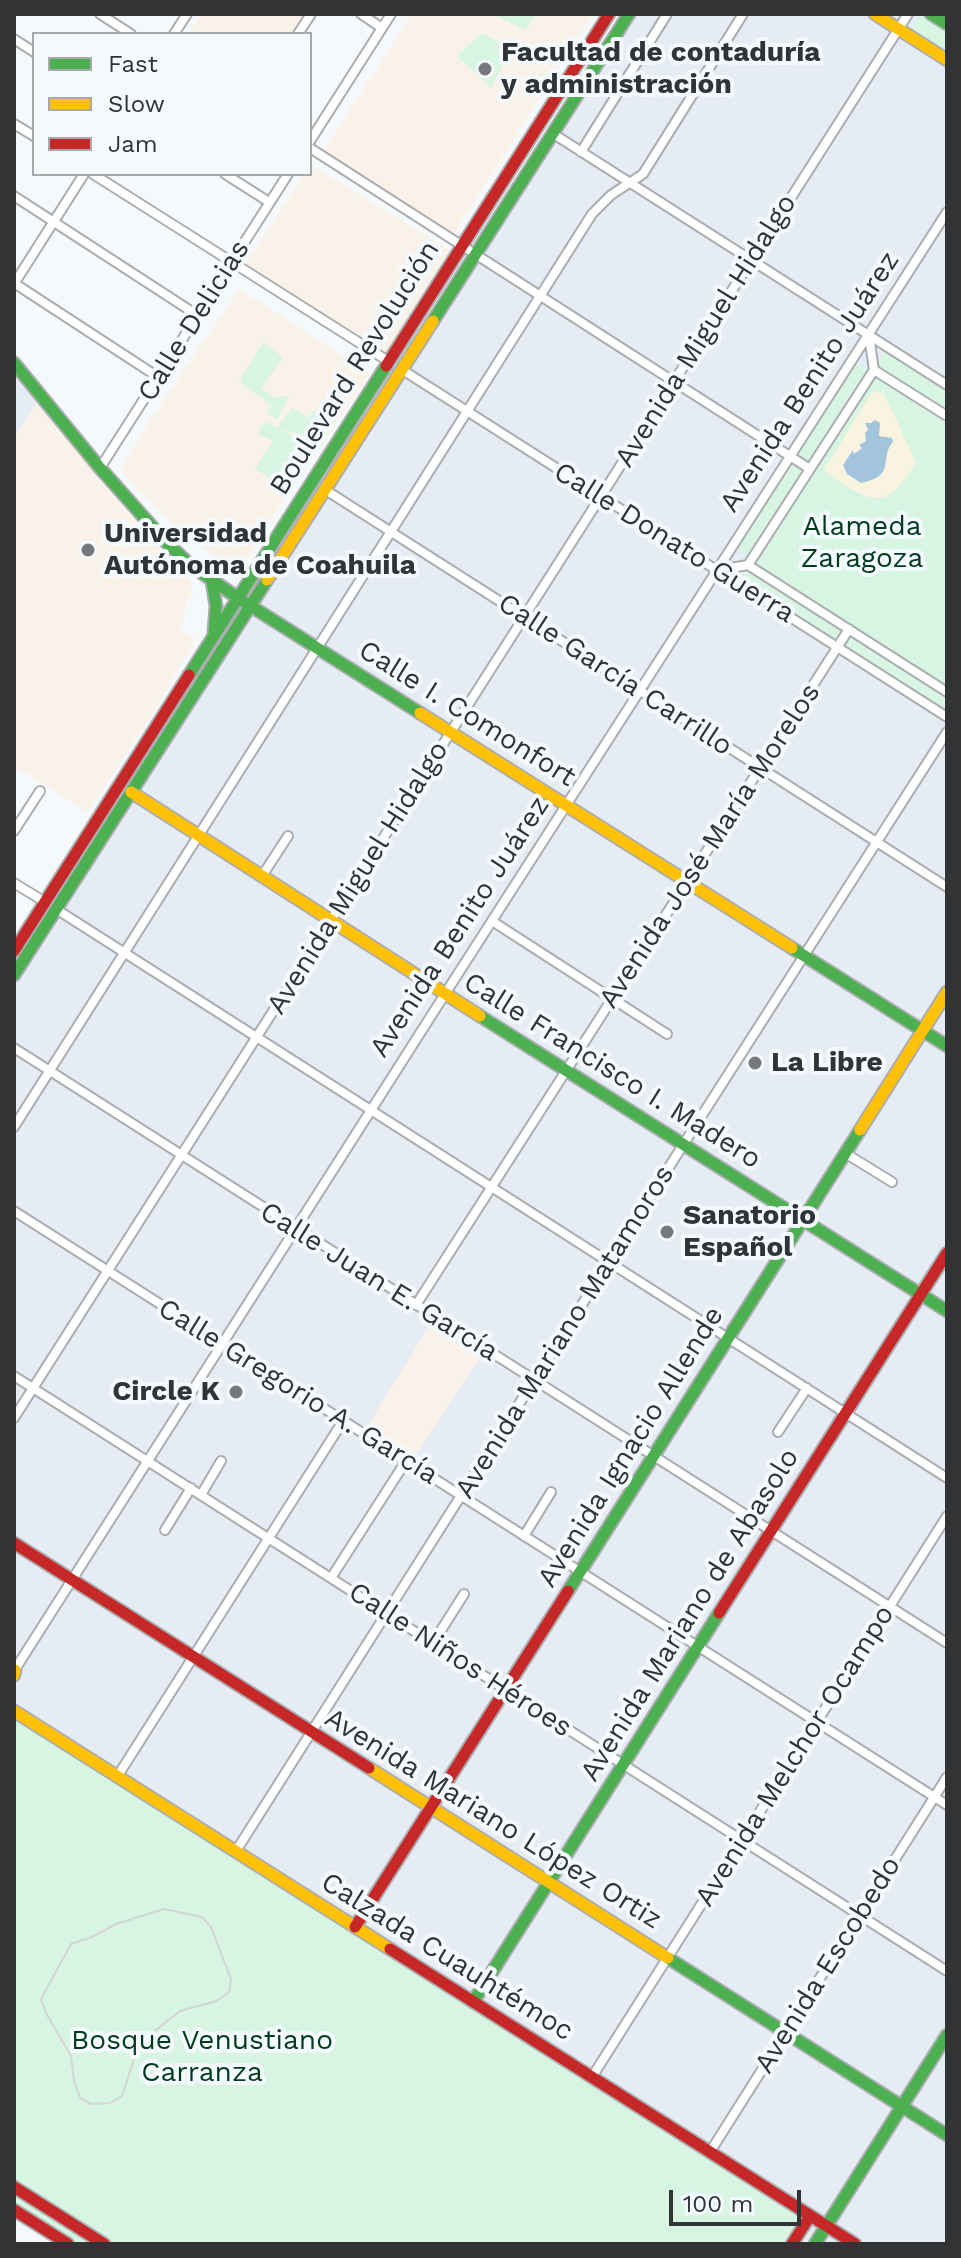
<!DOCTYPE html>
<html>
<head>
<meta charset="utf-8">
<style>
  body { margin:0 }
  #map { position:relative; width:961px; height:2258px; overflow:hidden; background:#f6f9fc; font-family:"Work Sans",sans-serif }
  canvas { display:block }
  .frame { position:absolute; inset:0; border:16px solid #313335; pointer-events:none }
  .legend { position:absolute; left:32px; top:32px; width:280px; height:144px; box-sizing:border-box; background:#f4f9fe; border:2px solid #a6aaae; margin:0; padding:10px 14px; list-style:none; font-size:24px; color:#313335 }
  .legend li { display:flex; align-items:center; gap:16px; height:40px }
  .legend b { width:40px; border:2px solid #a6aaae }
  .scale { position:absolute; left:669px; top:2190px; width:132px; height:36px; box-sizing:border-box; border:4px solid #313335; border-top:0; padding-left:10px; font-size:24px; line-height:28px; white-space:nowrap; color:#313335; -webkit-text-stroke:6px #f4f9fe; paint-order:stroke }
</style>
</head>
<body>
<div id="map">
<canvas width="961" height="2258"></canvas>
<div class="frame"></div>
<ul class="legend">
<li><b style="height:10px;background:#4caf50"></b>Fast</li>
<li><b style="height:10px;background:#ffc107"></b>Slow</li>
<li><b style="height:10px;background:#c62828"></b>Jam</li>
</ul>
<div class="scale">100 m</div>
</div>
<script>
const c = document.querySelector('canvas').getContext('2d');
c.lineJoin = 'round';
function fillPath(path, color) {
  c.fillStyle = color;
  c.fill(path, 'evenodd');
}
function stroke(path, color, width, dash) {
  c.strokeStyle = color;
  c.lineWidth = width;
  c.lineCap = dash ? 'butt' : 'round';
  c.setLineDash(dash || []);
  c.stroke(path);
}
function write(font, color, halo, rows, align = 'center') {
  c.font = font + ' "Work Sans",sans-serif';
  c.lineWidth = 8;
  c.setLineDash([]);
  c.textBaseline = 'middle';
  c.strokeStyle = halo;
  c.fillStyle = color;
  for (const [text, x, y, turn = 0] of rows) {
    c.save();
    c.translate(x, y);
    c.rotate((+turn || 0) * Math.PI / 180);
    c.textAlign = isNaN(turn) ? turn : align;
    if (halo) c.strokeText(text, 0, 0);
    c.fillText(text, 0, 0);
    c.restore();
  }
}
const built = new Path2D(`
  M621 14H947V2244H63L14 2212V974Z
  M14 376 37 402 14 439Z`);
const education = new Path2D(`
  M201 14H318L305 34H189Z
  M411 14H588L591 16 518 133 387 53Z
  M310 164 450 250 382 359 242 269 304 174H310Z
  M239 289 371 373 279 507 239 573 188 538 120 471 143 431Z
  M37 402 107 489 167 556 188 575 194 594 186 601 184 619 179 628 196 639 155 710 88 812 14 766V439Z
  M429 1326 480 1357 413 1460 365 1430Z`);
const medical = new Path2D(`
  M387 53 518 133 454 233 323 151Z`);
const green = new Path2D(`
  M493 14H536L525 30Z
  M921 14 947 30V53L911 29Z
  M482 33 511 48 491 88 457 56Z
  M263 342 283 357 261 388 276 398 290 395 277 419 267 414 272 405 239 382Z
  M885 347 947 387V413L878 367Z
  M855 363 871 370 947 420V714L844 647 849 635 837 642 739 581 747 571 743 568 749 559 736 549Z
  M292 408 308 418 314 410 320 414 306 436 281 429 301 441 275 481 255 469 273 441 257 433 266 422 277 428Z
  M22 1719 808 2219 792 2244H78L14 2203V1721Z`);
const sand = new Path2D(`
  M872 392 884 393 916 463C909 472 901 487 892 493 870 509 841 482 824 470Z`);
const water = new Path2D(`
  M875 420 880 423 879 436 892 438 893 442C878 459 898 475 861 483L847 474 843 465 853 450 854 454 862 448 859 445 866 441 865 433 868 430 865 423H871Z`);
const street = new Path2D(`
  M100 14 131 34
  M361 14 382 28
  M174 34 187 14
  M298 34 311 14
  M14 39 34 52
  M14 124 34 136
  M552 133 947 385
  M310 141 391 14
  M310 148 810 469
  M581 152 667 14
  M93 174 388 361
  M225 174 269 202
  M14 196 197 315
  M14 283 158 377
  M14 284 84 174
  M869 336 874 370 947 416
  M401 369 947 717
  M874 370 748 565 947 692
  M100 468 288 174
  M324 489 947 887
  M718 570 748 565
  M14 831 40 791
  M262 876 288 836
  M14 883 45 902
  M56 909 947 1478
  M492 921 667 1034
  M14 1048 947 1643
  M14 1127 592 214 611 195 643 174 743 14
  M845 1153 892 1182
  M14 1211 947 1805
  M416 1305 849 629
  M14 1376 947 1971
  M14 1418 908 14
  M778 1432 807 1388
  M201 1495 221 1461
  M165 1530 191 1488
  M524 1536 551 1492
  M331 1578 406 1461
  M433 1643 464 1594
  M14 1671 445 994 947 212
  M117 1777 343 1421
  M236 1851 683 1145 947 732
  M592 2077 947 1516
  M710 2152 947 1777`);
const fast = new Path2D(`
  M931 14 947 24
  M433 321 629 14
  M14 363 100 468 164 540 189 564 238 598 420 713
  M212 581 216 606 214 633
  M189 675 386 366
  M792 948 947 1046
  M14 975 267 580
  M480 1016 947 1311
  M568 1591 860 1130
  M668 1958 947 2135
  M473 2002 719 1613
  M815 2244 947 2035`);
const slow = new Path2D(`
  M875 14 947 60
  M267 580 433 321
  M420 713 792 948
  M131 792 480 1016
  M860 1130 947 992
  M14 1675 15 1670
  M14 1711 390 1949
  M369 1768 668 1958`);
const jam = new Path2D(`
  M386 366 609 14
  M14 951 189 675
  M14 1543 369 1768
  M719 1613 947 1253
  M355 1927 568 1591
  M390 1949 855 2244
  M14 2187 104 2244
  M14 2210 68 2244
  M792 2244 810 2216`);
const tram = new Path2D(`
  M164 1909 202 1917 211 1927 231 1979 229 1992 217 2001 180 2011 156 2030 136 2053 122 2096 110 2103 91 2104 80 2098 74 2081 71 2056 46 2013 41 1999 71 1944 92 1937 116 1924Z`);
const markers = [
  [485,69,8,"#76787b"],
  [88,550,8,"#76787b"],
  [755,1063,8,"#76787b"],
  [667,1232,8,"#76787b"],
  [236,1392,8,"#76787b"]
];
const poiNames = [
  ["Facultad de contaduría",501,53],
  ["y administración",501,85],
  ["Universidad",104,534],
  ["Autónoma de Coahuila",104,566],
  ["La Libre",771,1063],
  ["Sanatorio",683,1216],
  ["Español",683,1248],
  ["Circle K",220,1392,"right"]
];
const streetNames = [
  ["Calle Delicias",194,321,-58],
  ["Avenida Miguel Hidalgo",706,331,-58],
  ["Boulevard Revolución",355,368,-58],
  ["Avenida Benito Juárez",810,382,-57],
  ["Calle Donato Guerra",674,543,32],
  ["Calle García Carrillo",615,675,33],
  ["Calle I. Comonfort",467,714,32],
  ["Avenida José María Morelos",710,846,-57],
  ["Avenida Miguel Hidalgo",358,878,-58],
  ["Avenida Benito Juárez",460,927,-57],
  ["Calle Francisco I. Madero",612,1071,32],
  ["Calle Juan E. García",379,1282,32],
  ["Avenida Mariano Matamoros",565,1332,-58],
  ["Calle Gregorio A. García",298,1392,32],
  ["Avenida Ignacio Allende",631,1447,-58],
  ["Avenida Mariano de Abasolo",690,1615,-58],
  ["Calle Niños Héroes",460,1660,33],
  ["Avenida Melchor Ocampo",795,1756,-58],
  ["Avenida Mariano López Ortiz",493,1819,32],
  ["Calzada Cuauhtémoc",447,1957,32],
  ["Avenida Escobedo",828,1965,-58]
];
const parkNames = [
  ["Alameda",862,527],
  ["Zaragoza",862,559],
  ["Bosque Venustiano",202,2041],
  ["Carranza",202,2073]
];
fillPath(built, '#e5ecf3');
fillPath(education, '#f9f2e9');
fillPath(medical, '#faf1e9');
fillPath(green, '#d8f4e2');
fillPath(sand, '#f8f4e0');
fillPath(water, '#a3c4dd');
stroke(street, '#aaadaf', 12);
stroke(fast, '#aaadaf', 15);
stroke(slow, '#aaadaf', 15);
stroke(jam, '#aaadaf', 15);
stroke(street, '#fefeff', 8);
stroke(fast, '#4caf50', 11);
stroke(slow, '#ffc107', 11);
stroke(jam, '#c62828', 11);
stroke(tram, '#d3d4d5', 2);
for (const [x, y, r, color] of markers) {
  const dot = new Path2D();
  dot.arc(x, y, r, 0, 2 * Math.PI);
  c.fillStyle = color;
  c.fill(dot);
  stroke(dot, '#f4f9fe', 3);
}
write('bold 28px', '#313335', '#f4f9fe', poiNames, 'left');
write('28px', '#313335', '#f4f9fe', streetNames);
write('28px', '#003c1c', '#f4f9fe', parkNames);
</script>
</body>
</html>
